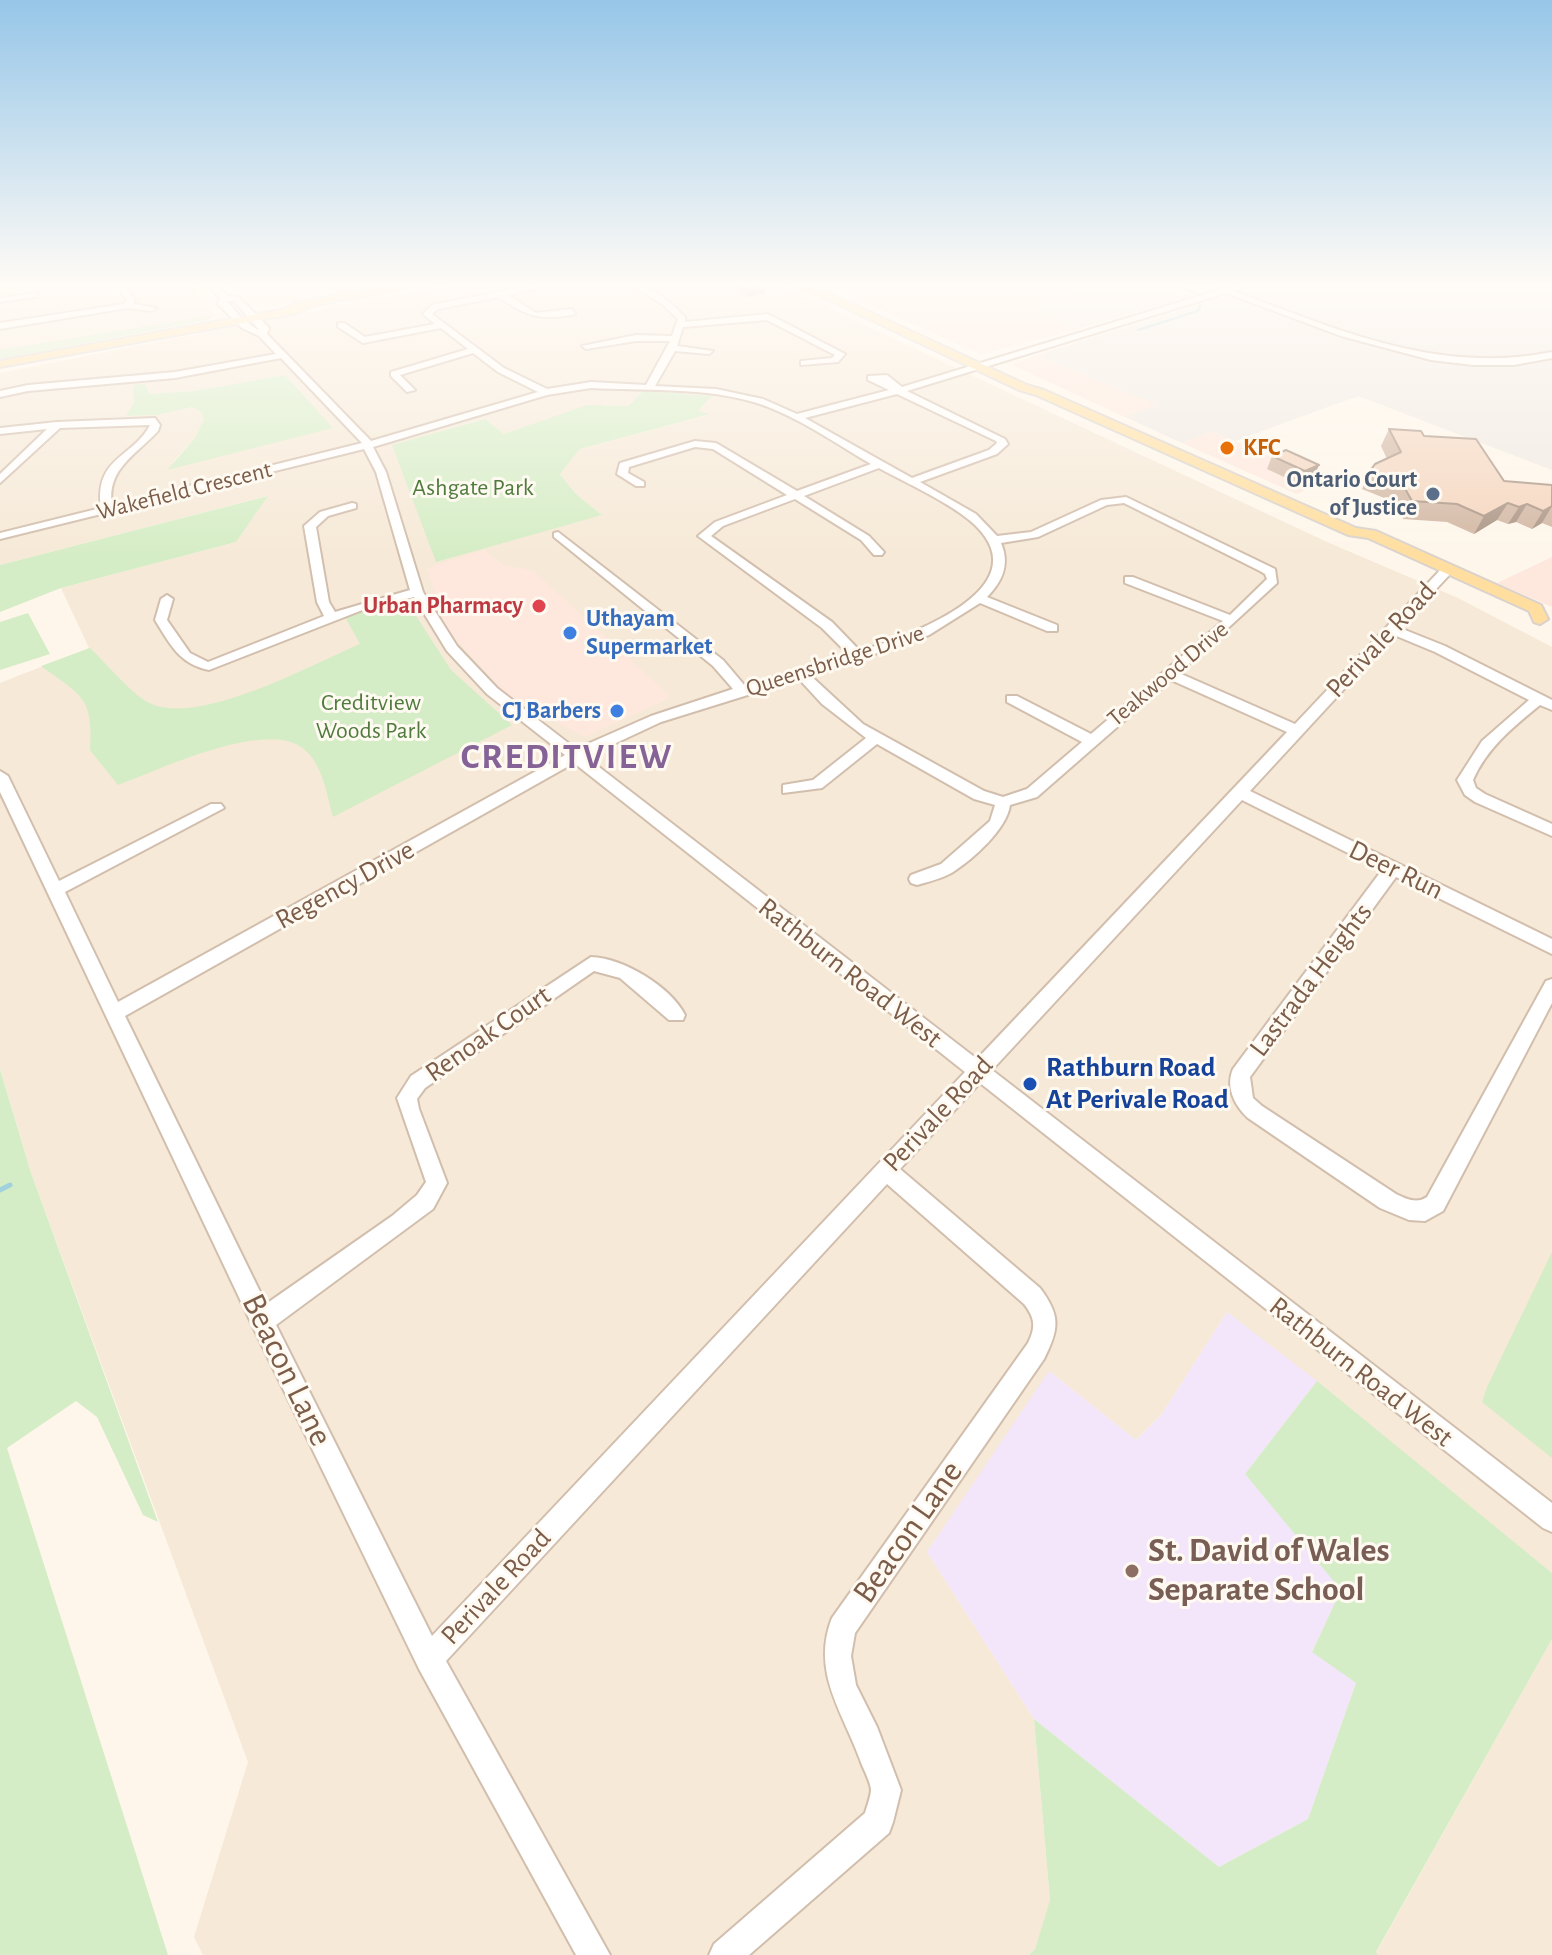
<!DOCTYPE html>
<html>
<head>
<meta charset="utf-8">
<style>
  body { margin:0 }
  canvas { display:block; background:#fef6ea }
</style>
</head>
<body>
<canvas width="1552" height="1955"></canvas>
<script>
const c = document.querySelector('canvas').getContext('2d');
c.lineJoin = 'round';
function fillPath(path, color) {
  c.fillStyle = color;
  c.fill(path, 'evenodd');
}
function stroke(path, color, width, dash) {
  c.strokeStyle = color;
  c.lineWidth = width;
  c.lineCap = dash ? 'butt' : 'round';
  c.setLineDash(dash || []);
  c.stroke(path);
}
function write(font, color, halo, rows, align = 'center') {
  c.font = font + ' "Alegreya Sans",sans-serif';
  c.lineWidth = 6;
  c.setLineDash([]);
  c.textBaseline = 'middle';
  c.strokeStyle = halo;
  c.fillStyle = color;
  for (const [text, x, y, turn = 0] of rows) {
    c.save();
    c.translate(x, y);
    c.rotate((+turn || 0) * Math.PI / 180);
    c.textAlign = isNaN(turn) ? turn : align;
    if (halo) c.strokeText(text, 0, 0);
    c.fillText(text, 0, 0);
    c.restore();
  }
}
const residential = new Path2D(`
  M0 283H189L214 315 0 350Z
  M232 283H397L273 305 251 302Z
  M457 283H680L721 307 792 291 1327 542 1458 598 1552 647V1573L1227 1312 1162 1414 1136 1440 1050 1372 927 1552 1034 1719 1050 1901 1035 1949 1029 1955H203L194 1937 248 1762 31 1173 0 1068V683L89 648 61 588 236 542 267 496 0 565V373ZM285 375 171 464 195 438 204 419 201 412 192 407 157 415 126 416 134 402 149 394 194 391ZM643 391 711 397 697 412 707 415 580 449 560 474 576 494 601 514 393 445 485 419 504 434 606 405 628 406ZM484 550 501 564 667 699 585 736Z
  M1552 1639V1955H1378L1376 1953Z`);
const commercial = new Path2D(`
  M680 283H776L792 291 721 307Z
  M822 283H1040L1070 294 1031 308 1078 329 981 354Z
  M1036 355 1158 405 1125 417 1012 365Z
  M1211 431 1324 480 1297 494 1182 443Z
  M484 550 501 564 534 571 669 695 667 699 585 737 510 698 445 628 427 568Z
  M1552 557V607L1497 583Z`);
const industrial = new Path2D(`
  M1045 283H1158L1193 296 1078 329 1030 308 1071 294Z
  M1271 283H1552V470L1358 396 1235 441 1211 431 1182 443 1125 417 1157 405 1036 355Z`);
const education = new Path2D(`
  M1227 1312 1317 1381 1245 1474 1342 1590 1312 1651 1356 1683 1308 1819 1219 1867 1034 1719 927 1552 1049 1371 1136 1440 1162 1414Z`);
const green = new Path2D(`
  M214 315 208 320 0 359V350Z
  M285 375 333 428 167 470 195 438 204 419 201 412 192 407 157 415 126 416 134 402 133 385 145 384 149 394 194 391Z
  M643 391 712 396 698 411 710 414 580 449 560 474 576 494 602 515 436 562 392 445 485 419 504 434 587 405 628 406Z
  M268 496 236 542 61 588 0 612V565Z
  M405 599 451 670 512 725 333 817C327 795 323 766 305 750 268 717 160 770 118 785L90 750C94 696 80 695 41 666L90 648C107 664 124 686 144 700 191 732 312 664 360 644L345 617Z
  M28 613 50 654 0 670V622Z
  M0 1069 31 1173 158 1522 143 1515 97 1417 76 1401 7 1448 168 1955H0Z
  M1552 1252V1458L1482 1402 1487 1387Z
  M1317 1381 1552 1573V1639L1376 1952 1378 1955H1029L1035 1949 1050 1900 1034 1719 1219 1867 1308 1819 1356 1683 1312 1652 1341 1590 1245 1474Z`);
const streamFar1 = new Path2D(`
  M1167 283 1197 294
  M1138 330 1198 311 1200 305`);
const stream = new Path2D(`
  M0 1190 10 1185`);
const minor = new Path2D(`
  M114 283H122L135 300 133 304 156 308 152 311 127 308 0 329V323L124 304 127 300Z
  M206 283H215L227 296 239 297 269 328 267 334 371 441 538 392 498 372 473 353 400 375 415 390 407 392 391 376V372L468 349 441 328 363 343 338 327V323H344L365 337 435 324 423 314 432 305 542 283H561L508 295 536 313 572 309 575 314C543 321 526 317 499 297L438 309 432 314 504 368 547 389 591 382 646 385 670 341H636L586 349 582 346 636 335 672 336 678 319 662 304 627 283C650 283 670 302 685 317V322L768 314 845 354 838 362 801 365V361L832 358 835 355 767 320 683 327 677 346 713 351 709 354 675 351 655 386 716 389 763 399 797 414 889 390 868 380V376L887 375 902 387 1242 283H1256L1234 291C1338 330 1439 375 1552 352V358L1514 365H1473L1431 360 1341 336 1226 293 907 391 1005 439 1008 444 997 454 920 482 976 514 997 536 1031 532 1101 500 1126 497 1275 569 1277 583 1179 673 1295 724 1444 566 1448 565 1454 569 1452 572 1400 628 1445 646 1552 700V710L1540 705C1513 727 1487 748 1473 780L1476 788 1485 794 1552 824V836L1475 802 1465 795 1457 780 1482 741 1529 700 1435 652 1394 635 1250 791 1552 939V954L1396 877 1250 1077 1253 1098 1262 1106 1396 1194C1406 1199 1417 1204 1427 1197L1546 981 1552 979V1003L1443 1211 1425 1221 1409 1220 1380 1208 1248 1118C1235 1106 1225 1087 1233 1069L1382 870 1242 800 992 1070 1552 1503V1532L1543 1528 980 1083 900 1169 1040 1288C1061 1316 1059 1329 1044 1359L855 1633 851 1656 856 1685 877 1727 901 1790 893 1822 889 1833 749 1955H709L714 1944 865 1813C867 1806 871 1796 871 1789 870 1782 865 1772 862 1765 845 1715 810 1673 832 1618L1028 1343C1036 1327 1035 1318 1024 1304L887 1184 446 1661 610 1955H576L419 1669 254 1329 0 792V771L8 776 59 881 211 804H221L224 808 65 892 118 1002 565 755 487 694 447 651 414 597 365 609 209 670C179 664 170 644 155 620L161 599 167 595 173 599 167 620 190 653 208 662 324 616 317 602 304 526 320 512 352 503 356 504V508L328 516 316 527 329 602 335 612 410 590 376 472 364 449 0 539V533L101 508C94 457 133 458 150 425L60 428 0 483V474L47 429 0 434V428L57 422 155 418 160 425 158 431C137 454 106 469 112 505L362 443 281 358 175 378 28 391 0 397V391L28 385 175 372 276 354 259 336 242 328 218 304 220 298ZM227 301H234L260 331 243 320ZM591 388C645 391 705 387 757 403 797 416 835 443 871 464L797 491 716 443 695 441 620 463 617 474 636 486H644V482L628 473 629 467 695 447 713 449 787 495 715 522 698 536 822 628 849 655 745 686 723 660 558 532 554 533V537L713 666 733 689 651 716 576 749 497 688 457 646 423 592 386 472 373 447 547 395ZM897 394 996 441 997 443 989 450 912 478 805 418ZM879 468C906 483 953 504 975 525 1042 590 905 637 860 651L832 622 711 536 723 526 795 499 861 540 874 555H882L884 552 869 536 804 496ZM1124 503 1260 571 1265 574 1267 579 1230 615 1133 577H1125V583L1223 621 1091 734 1017 696H1007V702L1082 742 1027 789 1003 797 984 791 863 724 811 676 929 635 980 603 1047 631H1057V625L987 597C1003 581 1010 564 1001 543L1038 537 1107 505ZM799 679 822 704 866 738 813 780 783 785V793L822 788 877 744 974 799 995 805 990 821 941 864 911 875 909 879 911 883 917 885C928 882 943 878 953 872 973 859 1007 829 1010 805L1037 797 1171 680 1287 732 977 1059 586 757 661 722ZM574 763 965 1072 432 1636 276 1325 433 1209 447 1183 419 1109 417 1099 425 1088 594 971 620 978 669 1020H683L685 1015C670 986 623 958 591 957L411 1076 397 1098 426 1182 417 1195 392 1216 266 1304 125 1016Z
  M289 283H297V284L293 286Z
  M38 293 35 297 0 302V298Z`);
const major = new Path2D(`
  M406 283H431L312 306 298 313 0 367V361L291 308 289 306 294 303Z
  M793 283H807L1027 385 1044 390 1356 528 1376 531 1541 605 1548 619 1540 624 1534 622 1529 611 1368 538 1348 535 1036 395 1019 390Z`);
const wall = new Path2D(`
  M723 283H762L765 285V293L747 297Z
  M1437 283H1461L1449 288Z
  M1389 429 1424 436 1504 481 1552 485V527L1542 523 1532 529 1516 522 1508 524 1497 520 1474 534 1447 522 1403 519 1394 502 1362 489 1370 471 1387 459 1381 446Z
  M1272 456 1319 465 1313 478 1299 484 1267 469Z`);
const shadedWall = new Path2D(`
  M765 285V293L747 297V290Z
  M1319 465 1313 478 1299 484 1305 471Z
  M1508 503 1497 520 1474 534 1484 516Z
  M1527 504 1516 522 1508 524 1519 507Z
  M1552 506 1542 523 1532 529 1543 511Z`);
const building = new Path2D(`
  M736 283H762L765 285 747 290Z
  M1389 429 1421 431 1424 436 1476 439 1504 481 1552 485V506L1543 511 1527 504 1519 507 1508 503 1484 516 1457 504 1412 501 1403 485 1370 471 1375 464 1401 452Z
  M1286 450 1319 465 1305 471 1272 456Z`);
const markers = [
  [1227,448,8,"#e8710a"],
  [1433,494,8,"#5c6f8a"],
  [539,606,8,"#e0444e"],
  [570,633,8,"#3f7fe0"],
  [617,711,8,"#3f7fe0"],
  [1030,1084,8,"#1a4fb4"],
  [1132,1571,8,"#8d6e63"]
];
const farFoodnames = [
  ["KFC",1243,448]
];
const farServicenames = [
  ["Ontario Court",1417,480],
  ["of Justice",1417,508]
];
const farParknames = [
  ["Ashgate Park",473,488],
  ["Creditview",371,703],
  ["Woods Park",371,731]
];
const farStreetnames = [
  ["Wakefield Crescent",184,491,-14],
  ["Queensbridge Drive",835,661,-18],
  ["Teakwood Drive",1168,674,-40]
];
const farHealthnames = [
  ["Urban Pharmacy",523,606]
];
const farShopnames = [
  ["Uthayam",586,619],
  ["Supermarket",586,647],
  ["CJ Barbers",601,711,"right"]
];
const streetNames = [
  ["Perivale Road",1381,640,-47],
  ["Deer Run",1396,870,26],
  ["Regency Drive",345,885,-29],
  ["Rathburn Road West",850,973,38],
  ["Lastrada Heights",1311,980,-53],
  ["Renoak Court",488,1034,-35],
  ["Perivale Road",938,1114,-47],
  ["Rathburn Road West",1361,1372,38],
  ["Perivale Road",496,1587,-47]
];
const transitNames = [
  ["Rathburn Road",1046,1068],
  ["At Perivale Road",1046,1100]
];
const nearStreetnames = [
  ["Beacon Lane",287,1370,64],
  ["Beacon Lane",908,1532,-55]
];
const nearEducationnames = [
  ["St. David of Wales",1148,1551],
  ["Separate School",1148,1590]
];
const districtNames = [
  ["CREDITVIEW",567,757]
];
fillPath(residential, '#f6e9d7');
fillPath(commercial, '#fee8dd');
fillPath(industrial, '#efe9e2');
fillPath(education, '#f3e6fb');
fillPath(green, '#d5edc6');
stroke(streamFar1, '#a1d1dc', 2);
stroke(stream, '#a1d1dc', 5);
stroke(minor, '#d2bead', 4);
stroke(major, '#dad2cc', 4);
fillPath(minor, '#fff');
fillPath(major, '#ffde9f');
fillPath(wall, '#d3b8a4');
fillPath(shadedWall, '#ac9686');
fillPath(building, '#f5d6bf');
stroke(building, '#ac9686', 2);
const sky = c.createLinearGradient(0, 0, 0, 557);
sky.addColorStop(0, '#96c6e8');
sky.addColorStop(0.51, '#fffbf6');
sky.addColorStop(1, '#fffbf600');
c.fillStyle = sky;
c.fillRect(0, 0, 1552, 557);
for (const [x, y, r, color] of markers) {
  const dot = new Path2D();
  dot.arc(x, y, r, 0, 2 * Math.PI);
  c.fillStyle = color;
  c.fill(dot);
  stroke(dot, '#fffaf1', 3);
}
write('bold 24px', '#c56008', '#fffaf1', farFoodnames, 'left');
write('bold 24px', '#4e5e75', '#fffaf1', farServicenames, 'right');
write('24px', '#4f7b3e', '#fffaf1', farParknames);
write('24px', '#7b5d4a', '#fffaf1', farStreetnames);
write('bold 24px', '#be3a42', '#fffaf1', farHealthnames, 'right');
write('bold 24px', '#366cbe', '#fffaf1', farShopnames, 'left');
write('28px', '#7b5d4a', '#fffaf1', streetNames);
write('bold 28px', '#164399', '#fffaf1', transitNames, 'left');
write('34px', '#7b5d4a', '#fffaf1', nearStreetnames);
write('bold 34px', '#785e54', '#fffaf1', nearEducationnames, 'left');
c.letterSpacing = '2px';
write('bold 36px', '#866397', '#fffaf1', districtNames);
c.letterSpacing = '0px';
</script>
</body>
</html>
